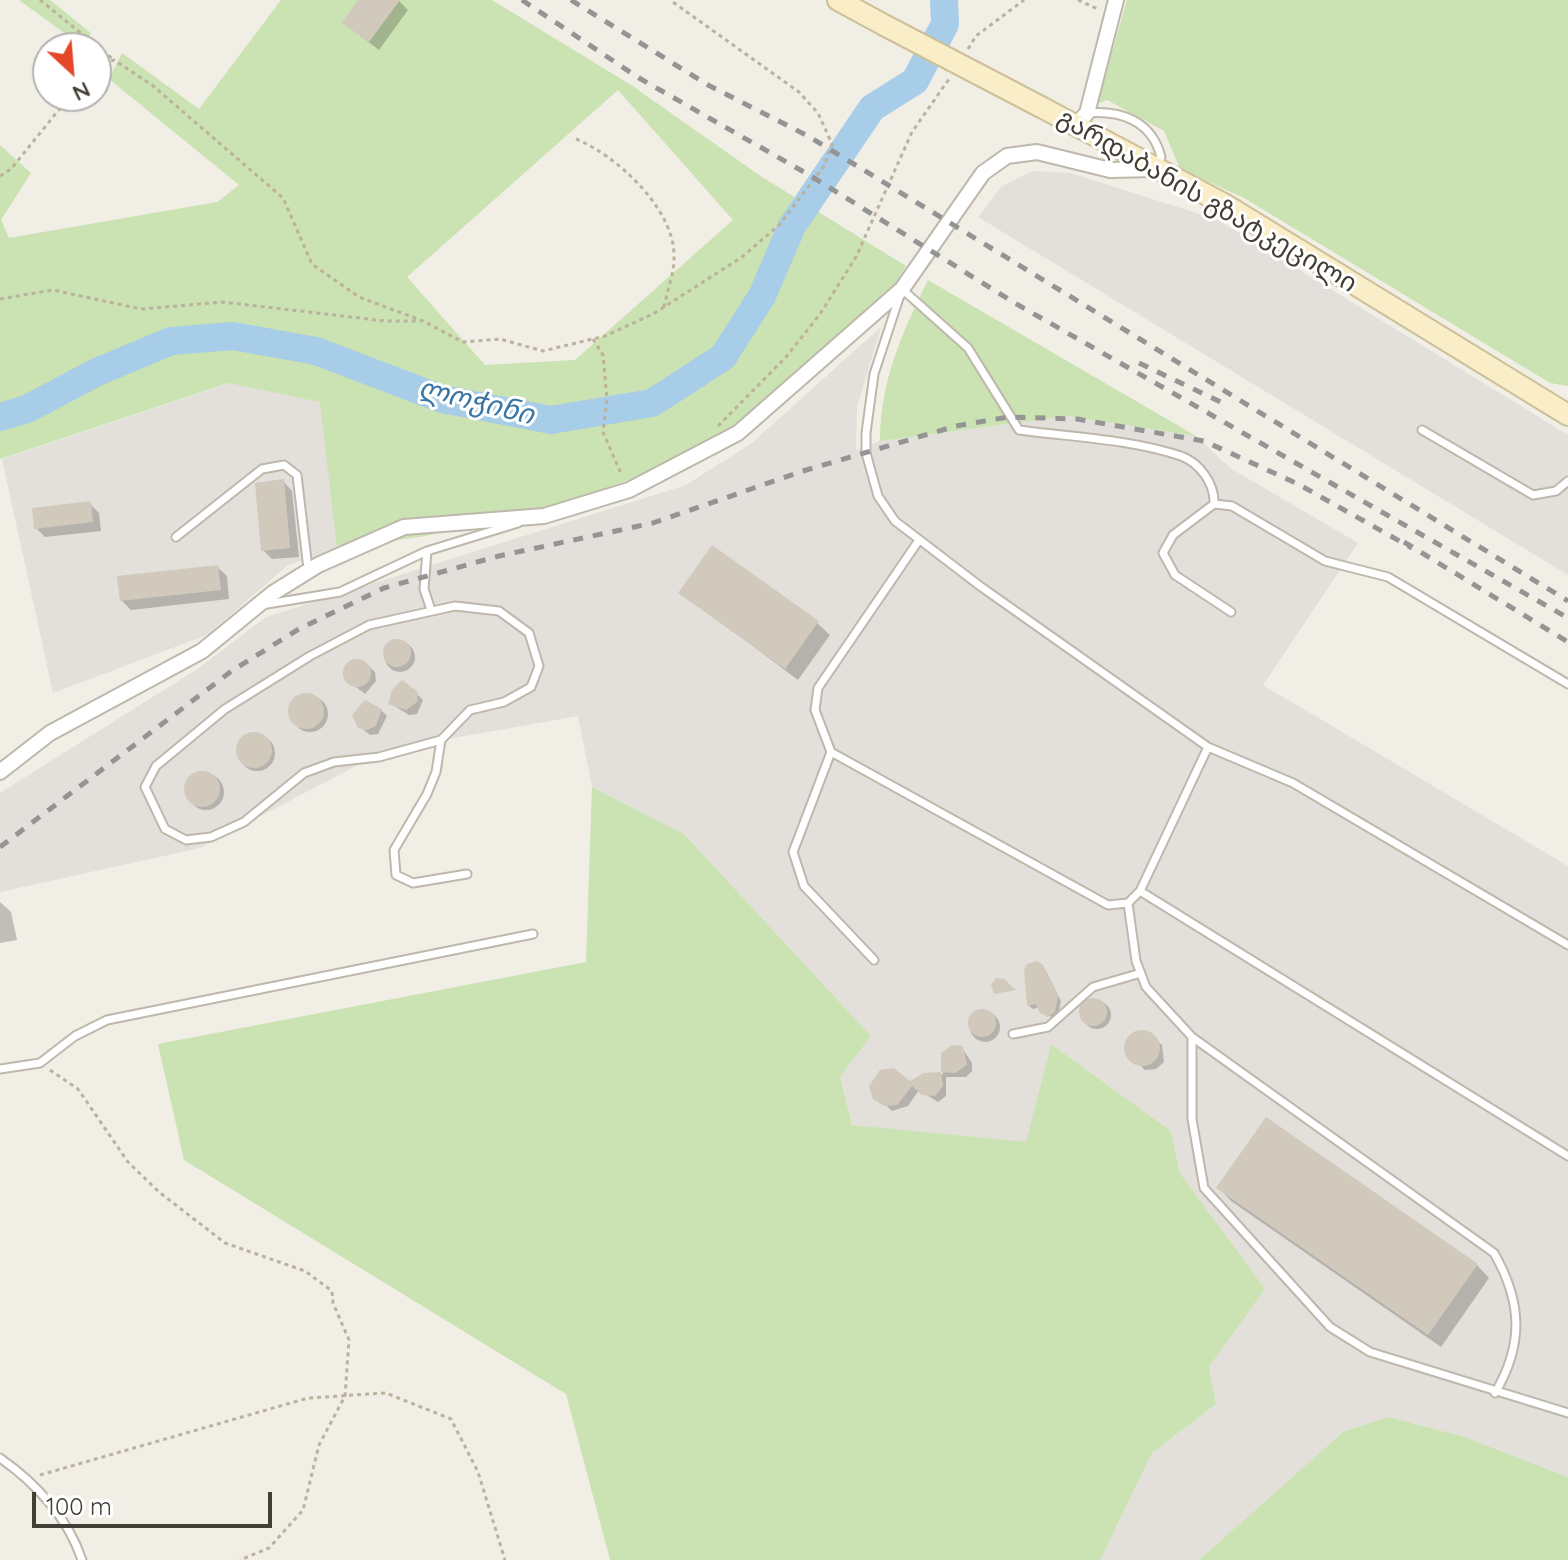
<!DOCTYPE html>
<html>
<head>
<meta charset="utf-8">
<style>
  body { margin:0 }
  #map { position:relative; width:1568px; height:1560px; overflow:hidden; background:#f1eee6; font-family:Quicksand,sans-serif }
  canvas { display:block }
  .north { position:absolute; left:32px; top:32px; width:80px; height:80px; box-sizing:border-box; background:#fff; border:2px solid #b4b2af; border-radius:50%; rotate:154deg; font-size:22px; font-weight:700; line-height:32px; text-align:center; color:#433e36 }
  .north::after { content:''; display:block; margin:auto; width:28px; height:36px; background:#e54829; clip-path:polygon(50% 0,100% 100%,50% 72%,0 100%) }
  .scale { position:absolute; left:32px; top:1492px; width:240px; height:36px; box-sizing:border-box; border:4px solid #433e36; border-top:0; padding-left:10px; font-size:24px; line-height:28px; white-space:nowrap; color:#433e36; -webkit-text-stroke:6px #fff; paint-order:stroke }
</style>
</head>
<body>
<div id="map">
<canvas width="1568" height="1560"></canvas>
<div class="north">N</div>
<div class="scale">100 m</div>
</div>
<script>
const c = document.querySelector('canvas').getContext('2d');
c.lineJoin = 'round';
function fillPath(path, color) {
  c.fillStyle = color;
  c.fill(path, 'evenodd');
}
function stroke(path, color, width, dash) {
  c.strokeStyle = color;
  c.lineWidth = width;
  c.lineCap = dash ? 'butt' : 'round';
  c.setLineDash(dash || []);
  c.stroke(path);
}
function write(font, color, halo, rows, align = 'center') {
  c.font = font + ' Quicksand,"Noto Sans Georgian",sans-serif';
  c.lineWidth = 6;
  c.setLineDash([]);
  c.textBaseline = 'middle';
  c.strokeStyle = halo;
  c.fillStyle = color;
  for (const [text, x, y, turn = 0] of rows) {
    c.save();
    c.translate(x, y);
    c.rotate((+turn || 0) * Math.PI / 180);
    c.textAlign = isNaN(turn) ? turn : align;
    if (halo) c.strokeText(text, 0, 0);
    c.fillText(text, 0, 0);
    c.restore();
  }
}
const industrial = new Path2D(`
  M1032 171 1071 173 1218 220 1568 435V575L978 217 1002 186Z
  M881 327 857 407 856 450 880 441 1067 416 1196 436 1230 468 1358 543 1263 685 1568 866V1477L1462 1436 1388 1417 1343 1432 1199 1560H1100L1152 1453 1216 1404 1209 1367 1265 1289 1180 1173 1171 1131 1051 1044 1026 1143 852 1125 840 1077 871 1036 684 834 592 787 578 716 386 750 200 848 0 892V793L199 668 266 617 686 485 752 443Z
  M229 383 321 402 337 549 288 565 207 635 53 693 2 459Z`);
const green = new Path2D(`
  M19 0H50L91 33 85 48Z
  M281 0H492L631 85 762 177 906 266 891 290 735 425 650 471 575 501 425 536 337 549 320 402 228 383 0 459V145L31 173 1 220 9 238 217 202 239 185 109 79 122 53 199 109ZM618 90 733 220 575 360 485 365 407 277Z
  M1127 0H1568V386L1550 383 1244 198 1180 169 1164 131 1107 100 1097 104Z
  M928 280 1196 436 1067 416 880 441C880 381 902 333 928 280Z
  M592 787 684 834 871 1036 840 1077 852 1125 1026 1142 1051 1044 1171 1131 1180 1173 1265 1289 1209 1367 1216 1404 1152 1453 1100 1560H610L566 1394 184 1160 158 1044 586 962Z
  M1388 1417 1462 1436 1568 1477V1560H1199L1343 1432Z`);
const shadow = new Path2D(`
  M361 0H398L408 10 379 50 344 23Z
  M283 481 292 491 299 557 272 559 263 550Z
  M90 504 99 513 101 531 45 537 36 528Z
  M217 567 227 576 229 599 131 610 121 600Z
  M681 592 817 623 830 635 798 680Z
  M385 657a15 15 0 1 1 30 0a15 15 0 1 1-30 0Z
  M352 663 369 666 375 672 376 681 365 694 347 680 345 673Z
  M417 694 423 700 417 714 409 715 390 703Z
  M292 714a18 18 0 1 1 36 0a18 18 0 1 1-36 0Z
  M381 710 387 716 378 734 370 735 357 724Z
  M239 753a18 18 0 1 1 36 0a18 18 0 1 1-36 0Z
  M188 792a18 18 0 1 1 36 0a18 18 0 1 1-36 0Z
  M0 902 11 912 17 940 0 943Z
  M1026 971H1046L1061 1001 1058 1015 1053 1019 1040 1007 1033 1009 1029 1006Z
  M1083 1015a14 14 0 1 1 28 0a14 14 0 1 1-28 0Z
  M970 1027a15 15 0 1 1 30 0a15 15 0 1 1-30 0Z
  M1146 1032 1162 1045 1164 1062 1156 1069 1145 1070 1126 1052 1127 1041 1135 1033Z
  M962 1048 972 1063V1071L966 1077H946V1096L938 1102 919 1090 908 1106 892 1111 872 1092 910 1084 924 1075 943 1074V1054Z
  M1219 1188 1477 1265 1489 1278 1441 1347 1231 1201Z`);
const river = new Path2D(`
  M0 417 27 409 97 372 171 341 233 336 316 351 442 399 551 420 652 403 723 357 762 296 792 226 872 108 915 81 945 24 944 0`);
const building = new Path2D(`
  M358 0H400L369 42 342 23Z
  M284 479 290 548 261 551 255 483Z
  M91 501 93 522 34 529 32 508Z
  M712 545 819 621 785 669 678 593Z
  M218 565 221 590 120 601 117 576Z
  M383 653a14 14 0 1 1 28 0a14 14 0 1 1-28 0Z
  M343 673a14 14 0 1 1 28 0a14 14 0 1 1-28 0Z
  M402 680 418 692 417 702 406 710 388 704 392 690Z
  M288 711a18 18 0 1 1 36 0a18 18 0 1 1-36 0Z
  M365 700 382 709 376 726 367 730 358 728 352 715Z
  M236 750a18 18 0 1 1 36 0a18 18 0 1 1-36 0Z
  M184 789a18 18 0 1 1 36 0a18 18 0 1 1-36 0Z
  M1037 961 1043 965 1058 996 1055 1012 1048 1017 1040 1013 1036 1004 1027 1006 1024 970 1027 964Z
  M996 978 1004 979 1016 990 994 994 991 985Z
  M1079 1012a14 14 0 1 1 28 0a14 14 0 1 1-28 0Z
  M968 1023a14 14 0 1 1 28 0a14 14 0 1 1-28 0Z
  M1124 1048a18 18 0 1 1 36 0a18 18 0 1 1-36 0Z
  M952 1045 963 1046 967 1065 955 1073 941 1072 943 1086 935 1096 922 1095 912 1086 897 1105 884 1106 873 1099 869 1086 880 1070 894 1068 910 1081 924 1073 941 1072V1053Z
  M1266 1117 1478 1264 1428 1335 1216 1188Z`);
const path = new Path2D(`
  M40 0 114 60
  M1078 0 1100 10
  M968 49 976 36 1024 0
  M96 66 114 60 152 85 283 198 312 264 359 297 423 321 463 342 500 339 543 351 605 336 653 314 742 257 780 224 824 166 832 144 818 113 799 92 670 0
  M576 139C616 155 676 210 674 258 674 274 667 291 664 307
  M0 176 11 169 70 96
  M0 299 53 290 141 309 223 302 385 321H420
  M593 339 603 355 607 399 603 432 622 476
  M718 426 786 357 820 314 856 257 912 132 949 79
  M50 1070 78 1089 128 1162 159 1192 225 1243 305 1271 332 1291 333 1303 349 1340 345 1396 319 1445 303 1510 269 1548 240 1560
  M40 1475 308 1398 386 1393 451 1419 478 1472 505 1560`);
const lane = new Path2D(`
  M1087 113C1121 110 1152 121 1161 157L1156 167
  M1422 430 1533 495 1556 491 1568 481
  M1214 504 1232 506 1325 561 1388 577 1568 684
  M176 537 262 469 284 465 297 475 308 569
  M919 540 818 688 815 710 831 752 1108 905 1128 903 1140 891 1208 747
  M427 551 424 589 431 610
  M261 605 340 592 427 551 518 523
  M1231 612 1175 575 1163 553 1173 535 1214 504C1215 484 1200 463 1181 456 1130 439 1071 437 1019 430L968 348 902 289 874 374 866 433V453L878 496 895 521 980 586 1208 747 1293 783 1568 945
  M441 740 379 757 334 762 304 773 244 822 211 837 186 840 165 829 145 787 156 766 225 709 310 656 369 625 455 606 499 611 529 633 539 666 531 687 504 702 470 710 441 740 436 772 427 794 394 850 396 875 413 883 467 874
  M831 752 793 852 804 886 874 960
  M1140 891 1568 1156
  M1128 903 1136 961 1146 987 1192 1037 1494 1253C1522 1302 1524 1344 1495 1393
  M1013 1034 1048 1027 1093 987 1141 973
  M1192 1037V1119L1204 1188 1330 1327 1370 1352 1568 1413
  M0 1069 40 1063 75 1036 107 1020 533 934
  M0 1458C36 1483 68 1518 82 1560`);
const street = new Path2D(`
  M1076 125 1087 113 1116 0
  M0 772 50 733 202 651 273 593 318 565 404 527 544 516 629 490 738 433 902 289 983 173 1007 156 1037 152 1110 170 1155 169`);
const secondary = new Path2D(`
  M838 0 884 25
  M1043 108 1224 204 1568 415`);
const rail = new Path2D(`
  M522 0 639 78 811 176 1013 302 1568 618
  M571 0 708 85 808 136 1568 601
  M1139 363 1229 406
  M1404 542 1568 642
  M0 847 233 670 299 629 384 588 499 556 653 523 803 471 956 426 1008 417 1077 419 1204 441 1298 484 1412 548`);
const secondaryBridge = new Path2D(`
  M884 25 1043 108`);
const streetNames = [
  ["გარდაბანის გზატკეცილი",1207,201,30]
];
const waterNames = [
  ["ლოჭინი",476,402,14]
];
fillPath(industrial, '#e3dfda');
fillPath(green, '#cbe2b2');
fillPath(shadow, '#0003');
stroke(river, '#a7cde8', 28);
fillPath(building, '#d1c9bc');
stroke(lane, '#beb8ac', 11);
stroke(street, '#beb8ac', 18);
stroke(secondary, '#cdc099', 24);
stroke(path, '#bcb19c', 3, [4, 4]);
stroke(lane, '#fff', 7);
stroke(street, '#fff', 14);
stroke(secondary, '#f9eec8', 20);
stroke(rail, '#949494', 5, [10, 10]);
stroke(secondaryBridge, '#cdc099', 24, []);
stroke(secondaryBridge, '#f9eec8', 20);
write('26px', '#433e36', '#fff', streetNames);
write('italic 28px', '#3a76a4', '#fff', waterNames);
</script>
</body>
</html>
